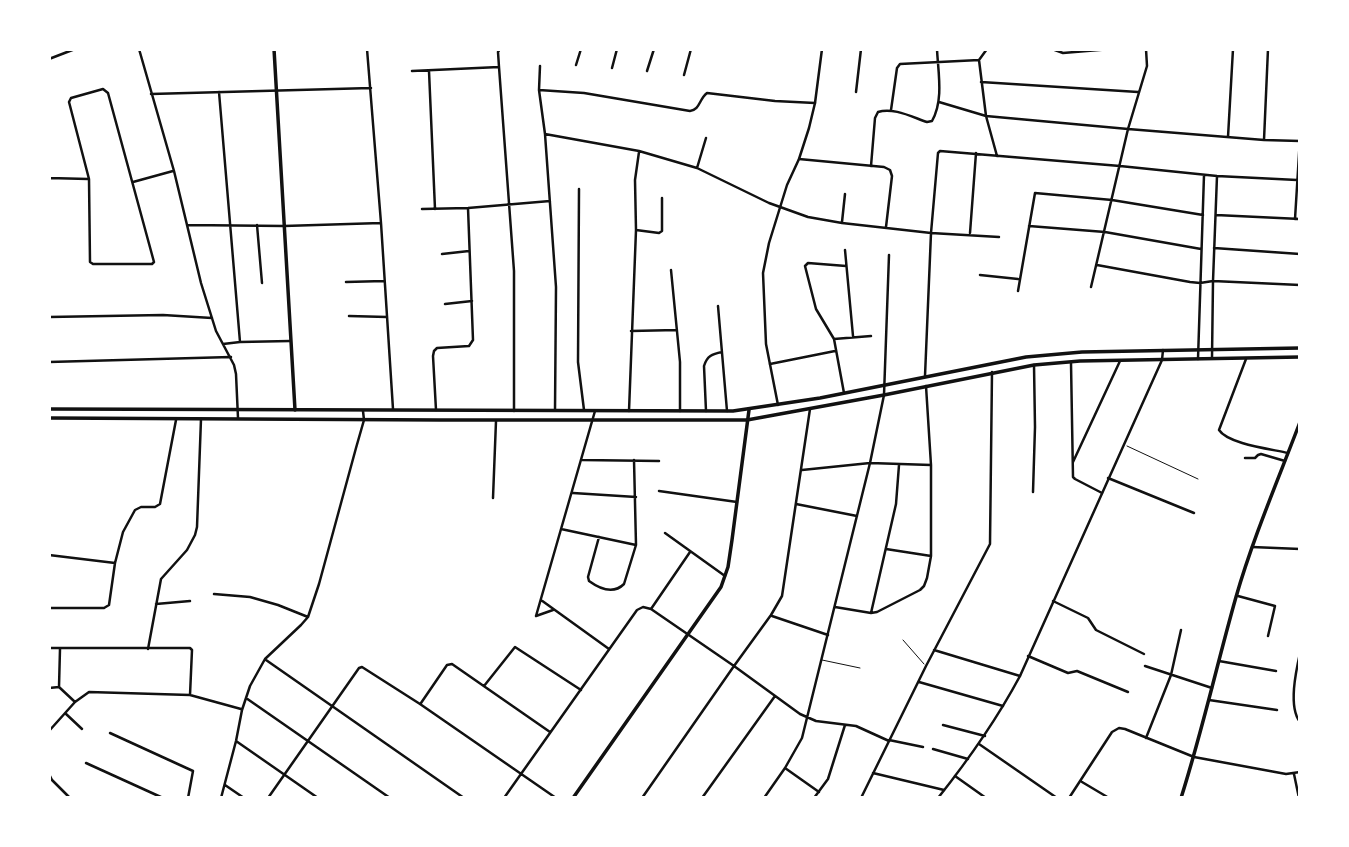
<!DOCTYPE html>
<html>
<head>
<meta charset="utf-8">
<style>
  body { margin:0 }
  #map { position:relative; width:1349px; height:847px; overflow:hidden; background:#fff; font-family:"Golos Text",sans-serif }
  canvas { display:block }
  .frame { position:absolute; inset:0; border:51px solid #fff; pointer-events:none }
</style>
</head>
<body>
<div id="map">
<canvas width="1349" height="847"></canvas>
<div class="frame"></div>
</div>
<script>
const c = document.querySelector('canvas').getContext('2d');
c.lineJoin = 'round';
function stroke(path, color, width, dash) {
  c.strokeStyle = color;
  c.lineWidth = width;
  c.lineCap = dash ? 'butt' : 'round';
  c.setLineDash(dash || []);
  c.stroke(path);
}
const service = new Path2D(`
  M1127 446 1198 479
  M903 640 924 664
  M822 660 860 668`);
const minor = new Path2D(`
  M139 49 174 171 201 283 216 331 234 365 236 374 238 418
  M367 49 381 223 393 409
  M500 49 498 52 499 67 514 271V411
  M987 49 979 60 986 116 997 156
  M1052 49 1063 53 1111 49
  M1146 49 1147 66 1128 129 1264 140 1300 141
  M49 59 75 49
  M576 65 581 49
  M540 66 539 90 545 134 556 287 555 410
  M612 68 617 49
  M412 71 499 67
  M429 71 435 209
  M647 71 654 49
  M684 75 691 49
  M981 82 1138 92
  M103 89 108 93 154 262 152 264H93L90 262 89 179 69 102 71 98Z
  M539 90 584 93 690 111C700 110 699 99 707 93L775 101 815 103
  M219 92 240 342
  M856 92 861 49
  M151 94 371 88
  M939 102 986 116 1128 129 1091 287
  M891 110 897 68 900 64 979 60
  M545 134 639 151 697 168 769 203 808 217 842 223 931 233 999 237
  M1228 137 1233 49
  M1264 140 1268 49
  M799 159 884 167 890 170 892 176 886 227
  M871 166 875 118 878 112C893 107 912 117 927 122L932 121C944 100 938 72 937 49
  M697 168 706 138
  M49 174V409
  M49 178 88 179
  M133 182 173 171
  M579 189 578 362 584 410
  M422 209 468 208 550 201
  M1216 215 1300 219
  M1295 219 1300 138
  M842 222 845 194
  M187 225 284 226 381 223
  M257 225 262 283
  M1029 226 1105 232 1201 249
  M636 230 659 233 662 231V198
  M970 233 976 153
  M1214 248 1300 254
  M845 250 853 336
  M442 254 469 251
  M1097 265 1190 282 1200 283 1213 281 1300 285
  M671 270 680 362V411
  M980 275 1018 279
  M346 282 384 281
  M1018 291 1035 193 1112 200 1203 215
  M445 304 472 301
  M718 306 727 411
  M349 316 387 317
  M49 317 163 315 212 318
  M631 331 677 330
  M834 339 871 336
  M223 344 240 342 290 341
  M1212 358 1213 281 1217 176
  M1198 359 1204 175
  M1246 359 1219 430C1228 444 1271 449 1288 453
  M49 362 231 357
  M1071 363 1073 477 1075 479 1102 493
  M770 364 835 351
  M925 376 931 233 938 153 940 151 1120 166 1217 176 1297 180
  M844 393 834 339 816 309 805 266 808 263 846 266
  M436 410 433 356 434 351 437 348 469 346 473 340 468 208
  M629 411 636 230 635 180 639 152
  M706 411 704 366C707 356 712 354 722 352
  M1245 458H1255L1258 455 1261 454 1285 461
  M582 460 659 461
  M1073 462 1120 361
  M802 470 870 463 931 465
  M1108 478 1194 513
  M659 491 737 502
  M1033 492 1035 427 1034 365
  M573 493 636 497
  M493 498 496 421
  M796 504 857 516
  M561 529 636 545
  M665 533 725 576
  M599 537 588 577 589 581C600 589 613 595 624 584L636 545 634 460
  M1252 547 1300 549
  M886 549 931 556
  M49 555 115 563
  M214 594 250 597 278 605 308 617
  M1238 596 1275 606 1268 636
  M541 600 609 649
  M1053 601 1088 618 1096 630 1144 654
  M156 604 190 601
  M835 607 871 613 877 612 920 590 924 586 927 578 931 556V465L926 386
  M49 608H104L109 605 115 563 123 532 135 510 141 507H155L160 504 176 420
  M651 609 690 552
  M871 613 896 504 899 465
  M536 616 595 411
  M536 616 553 610
  M772 616 828 635
  M49 648H190L192 650 190 695
  M60 649 59 687 75 702
  M148 649 161 579 187 550 195 535 197 527 201 419
  M934 650 1020 676
  M1300 653C1296 671 1288 707 1300 722
  M1028 656 1068 673 1077 671 1128 692
  M266 660 464 798
  M1219 661 1276 671
  M1145 666 1212 688
  M919 682 1003 706
  M484 686 515 647 581 690
  M49 688 59 687
  M246 698 390 798
  M1209 700 1277 710
  M421 703 447 665 452 664 550 732
  M65 713 82 729
  M943 725 985 736
  M49 731 75 702 89 692 190 695 241 709
  M110 733 193 771 188 798
  M1146 738 1171 675 1181 630
  M889 740 923 747
  M236 741 318 798
  M979 744 1057 798
  M933 749 968 759
  M86 763 163 798
  M785 768 819 792
  M873 773 944 790
  M49 774 52 780 70 798
  M1294 774 1299 798
  M955 776 986 798
  M1082 782 1109 798
  M225 785 244 798
  M221 798 236 741 242 710 250 686 265 659 301 625 308 617 319 584 356 448 364 420 363 411
  M268 798 359 668 362 667 420 704 556 798
  M504 798 637 610 643 607 651 609 734 666 800 714 816 721 856 726 889 741
  M642 798 734 666 771 615 782 596 810 409
  M702 798 775 696
  M764 798 785 768 802 738 870 463 884 395 889 255
  M814 798 828 779 845 725
  M861 798 926 666 990 544 992 372
  M1069 798 1112 732 1119 728 1125 729 1194 757 1286 774 1300 772`);
const tertiary = new Path2D(`
  M778 405 766 344 763 273 769 243 787 185 799 159 809 128 815 103 822 49
  M938 798C969 759 997 719 1020 676L1162 360 1163 350`);
const secondary = new Path2D(`
  M274 49 295 410
  M573 798 721 587 728 567 732 540 749 410
  M1181 798C1202 732 1217 664 1236 597 1253 538 1278 480 1300 422`);
const primary = new Path2D(`
  M49 409 733 411 820 398 1026 357 1082 352 1300 348
  M49 418 440 420H747L884 395 1034 365 1080 361 1300 357`);
stroke(service, '#111', 1);
stroke(minor, '#111', 2.5);
stroke(tertiary, '#111', 2.5);
stroke(secondary, '#111', 3.5);
stroke(primary, '#111', 3.5);
</script>
</body>
</html>
